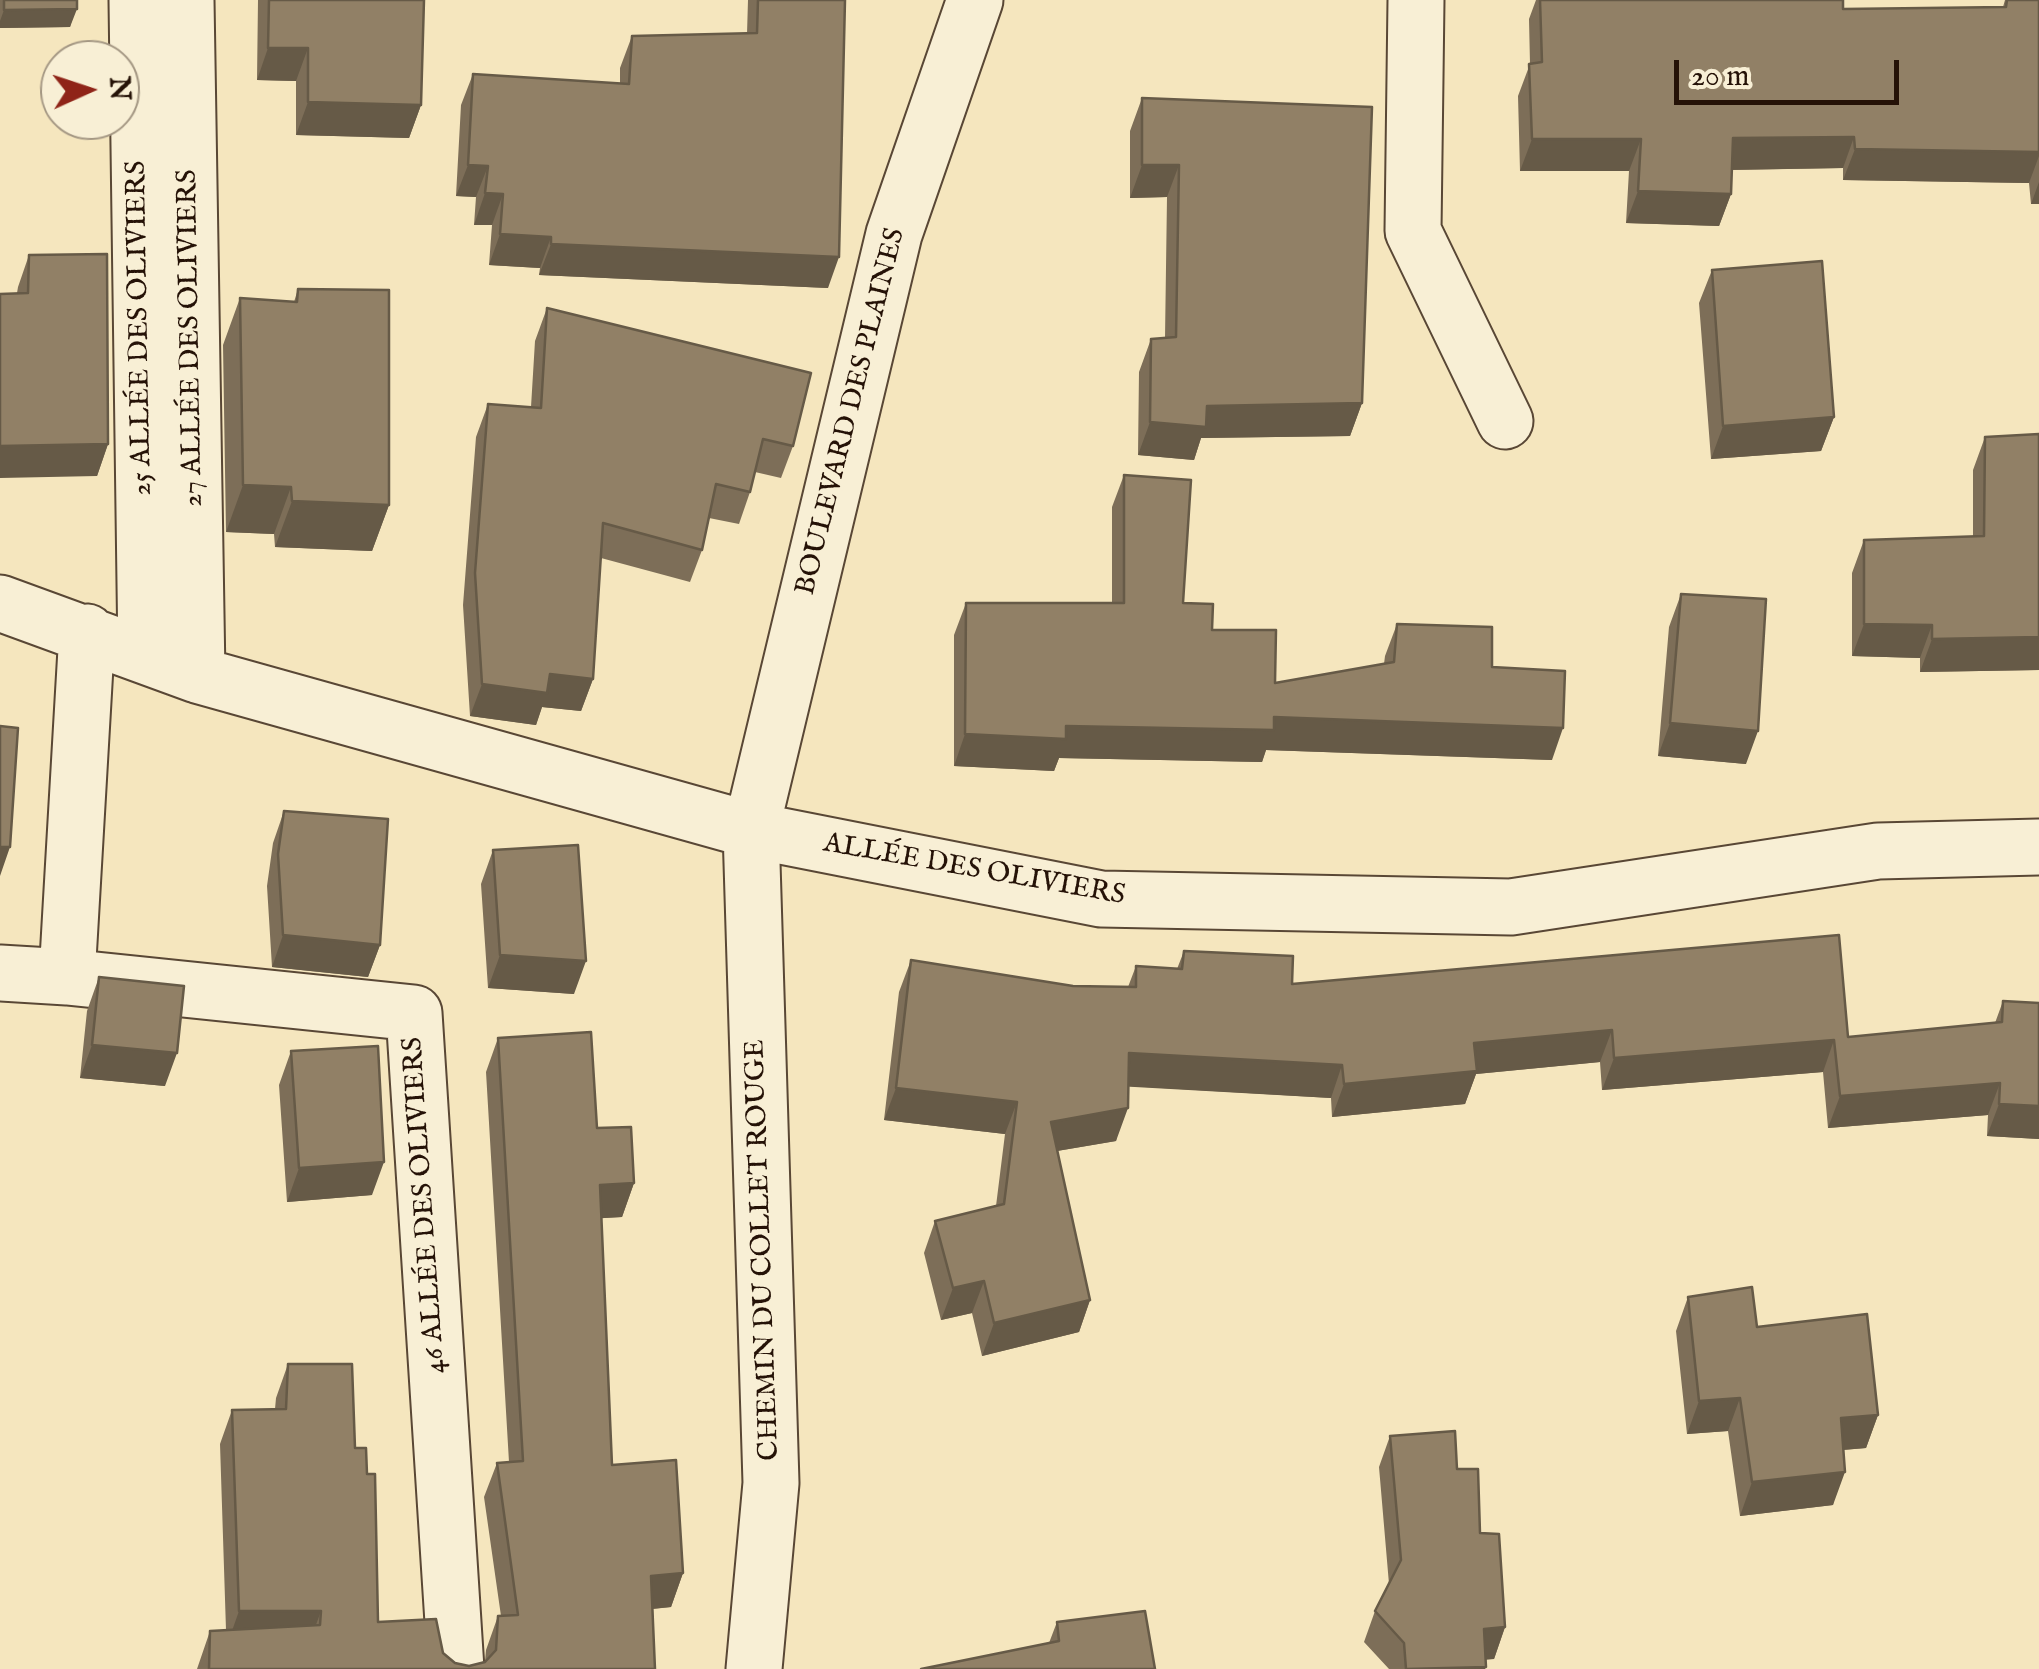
<!DOCTYPE html>
<html>
<head>
<meta charset="utf-8">
<style>
  body { margin:0 }
  #map { position:relative; width:2039px; height:1669px; overflow:hidden; background:#f5e6be; font-family:"IM FELL English",serif }
  canvas { display:block }
  .north { position:absolute; left:40px; top:40px; width:100px; height:100px; box-sizing:border-box; background:#f8efd5; border:2px solid #a49783; border-radius:50%; rotate:87deg; font-size:28px; font-weight:700; line-height:40px; text-align:center; color:#251207 }
  .north::after { content:''; display:block; margin:auto; width:35px; height:45px; background:#8f2418; clip-path:polygon(50% 0,100% 100%,50% 72%,0 100%) }
  .scale { position:absolute; left:1674px; top:60px; width:225px; height:45px; box-sizing:border-box; border:5px solid #251207; border-top:0; padding-left:12px; font-size:30px; line-height:35px; white-space:nowrap; color:#251207; -webkit-text-stroke:8px #f8efd5; paint-order:stroke }
</style>
</head>
<body>
<div id="map">
<canvas width="2039" height="1669"></canvas>
<div class="north">N</div>
<div class="scale">20 m</div>
</div>
<script>
const c = document.querySelector('canvas').getContext('2d');
c.lineJoin = 'round';
function stroke(path, color, width, dash) {
  c.strokeStyle = color;
  c.lineWidth = width;
  c.lineCap = dash ? 'butt' : 'round';
  c.setLineDash(dash || []);
  c.stroke(path);
}
function fillPath(path, color) {
  c.fillStyle = color;
  c.fill(path, 'evenodd');
}
function write(font, color, halo, rows, align = 'center') {
  c.font = font + ' "IM FELL English",serif';
  c.lineWidth = 8;
  c.setLineDash([]);
  c.textBaseline = 'middle';
  c.strokeStyle = halo;
  c.fillStyle = color;
  for (const [text, x, y, turn = 0] of rows) {
    c.save();
    c.translate(x, y);
    c.rotate((+turn || 0) * Math.PI / 180);
    c.textAlign = isNaN(turn) ? turn : align;
    if (halo) c.strokeText(text, 0, 0);
    c.fillText(text, 0, 0);
    c.restore();
  }
}
const minor = new Path2D(`
  M137 0 146 656
  M186 0 197 675
  M1416 0 1413 231 1505 421
  M0 603 197 675 751 830 1101 899 1511 907 1878 851 2039 847
  M87 632 67 977 414 1013 456 1669
  M0 973 67 977
  M754 1669 771 1483 751 830 894 234 975 0`);
const wall = new Path2D(`
  M0 0H77L70 27 0 28Z
  M258 0H424L421 105 409 138 296 135V81L257 80Z
  M748 0H845L828 288 539 275 540 268 489 265 492 225H474L476 197 456 196 461 105 473 74 620 83V68L632 36 747 34Z
  M1536 0H1843V9L2003 7 2005 0H2039V204H2031L2029 183 1843 180V168L1732 170 1731 194 1719 226 1626 223 1629 171H1520L1518 96 1530 64 1529 19Z
  M1142 98 1362 403 1350 436 1201 438 1194 460 1138 455 1139 372 1151 339 1165 338 1167 197 1130 198V131Z
  M29 255 108 444 97 476 17 293 18 287Z
  M1712 270 1834 417 1821 451 1711 459 1699 303Z
  M298 289 389 505 372 551 275 547 274 534 226 532 223 345 240 298 294 302Z
  M547 308 793 446 781 478 755 472 750 492 739 524 709 518 702 550 690 582 601 558 593 679 581 711 542 707 536 725 470 716 463 605 476 437 488 404 531 407 535 341Z
  M2039 434V670L1920 672V658L1852 656V573L1864 540 1973 537V470L1985 437Z
  M1124 475 1183 603 1275 683 1384 664 1385 656 1397 624 1492 667 1552 760 1266 750 1262 762 1059 758 1054 771 954 766V635L966 603H1112V507Z
  M1681 594 1746 764 1658 756 1669 627Z
  M284 811 380 945 368 977 272 967 267 886 273 843Z
  M493 850 574 994 488 988 481 884Z
  M1184 951 1292 984 1848 1037 1995 1023 2003 1001 2039 1003V1139L1987 1136 1988 1115 1828 1128 1823 1072 1602 1090 1600 1062 1476 1074 1465 1104 1332 1117 1331 1098 1128 1086 1116 1141 1057 1151 1090 1300 1079 1332 982 1356 972 1313 941 1320 924 1253 935 1221 996 1206 1005 1134 884 1120 899 992 911 960 1073 986 1128 987 1136 966 1177 969Z
  M99 977 165 1086 80 1078 87 1011Z
  M498 1038 597 1128 634 1183 622 1217 601 1218 606 1337 612 1465 683 1573 671 1607 653 1609 655 1669H197L210 1631 226 1630 220 1444 232 1410 275 1409 276 1398 288 1364 355 1448 367 1474 378 1622 443 1653 455 1663 469 1666 485 1661 486 1650 498 1616H501L484 1497 497 1463 509 1462 486 1072Z
  M291 1051 372 1195 287 1202 279 1085Z
  M1688 1297 1757 1327 1878 1415 1866 1448 1843 1450 1833 1505 1740 1516 1728 1431 1687 1434 1676 1331Z
  M1390 1436 1457 1469 1505 1627 1494 1659H1486L1485 1669H1389L1364 1642 1375 1611 1389 1584 1379 1467Z
  M1057 1622 1155 1669 1049 1643Z`);
const shadedWall = new Path2D(`
  M77 9 70 27 0 28V21L4 10Z
  M268 48H308L296 81 257 80Z
  M308 102 421 105 409 138 296 135Z
  M1854 137 1843 168 1722 170 1733 138Z
  M1532 139H1641L1629 171H1520Z
  M1855 149 2039 152V156L2029 183 1843 180Z
  M468 165 488 166 476 197 456 196Z
  M1142 165H1179L1167 197 1130 198Z
  M2039 182V204H2031Z
  M1638 191 1731 194 1719 226 1626 223Z
  M485 193 503 194 492 225H474Z
  M500 234 551 237 540 268 489 265Z
  M551 244 839 257 828 288 539 275Z
  M1362 403 1350 436 1201 438 1194 460 1138 455 1150 422 1207 406Z
  M1834 417 1821 451 1711 459 1723 426Z
  M108 444 97 476 0 478V446Z
  M243 485 291 487 274 534 226 532Z
  M292 501 389 505 372 551 275 547Z
  M1864 624 1932 625 1920 658 1852 656Z
  M2039 637V670L1920 672 1932 639Z
  M550 674 593 679 581 711 542 707 536 725 470 716 482 684Z
  M1274 717 1563 728 1552 760 1266 750 1262 762 1059 758 1054 771 954 766 965 734 1066 726Z
  M1670 723 1758 731 1746 764 1658 756Z
  M0 847H10L0 876Z
  M283 935 380 945 368 977 272 967Z
  M500 955 586 961 574 994 488 988Z
  M1612 1030 1600 1062 1476 1074 1465 1104 1332 1117 1344 1084 1474 1043Z
  M1834 1040 1823 1072 1602 1090 1614 1058Z
  M92 1045 177 1053 165 1086 80 1078Z
  M1129 1053 1342 1065 1331 1098 1117 1086Z
  M2000 1083 1988 1115 1828 1128 1840 1096Z
  M896 1088 1017 1102 1005 1134 884 1120Z
  M1999 1104 2039 1106V1139L1987 1136Z
  M1128 1108 1116 1141 1039 1154 1051 1122Z
  M384 1162 372 1195 287 1202 299 1168Z
  M634 1183 622 1217 588 1219 600 1185Z
  M984 1281 972 1313 941 1320 953 1288Z
  M1090 1300 1079 1332 982 1356 994 1323Z
  M1740 1398 1728 1431 1687 1434 1699 1401Z
  M1878 1415 1866 1448 1829 1451 1841 1418Z
  M1845 1472 1833 1505 1740 1516 1752 1482Z
  M683 1573 671 1607 639 1610 651 1576Z
  M239 1611H321L309 1644 227 1645Z
  M1505 1627 1494 1659 1473 1661 1484 1629Z
  M1486 1667 1485 1669H1423Z`);
const building = new Path2D(`
  M4 0H77V9L4 10Z
  M269 0H424L421 105 308 102V48H268Z
  M758 0H845L839 257 551 244V237L500 234 503 194 485 193 488 166 468 165 473 74 629 84 632 36 757 33Z
  M1540 0H1843V9L2006 7 2007 0H2039V152L1855 149 1854 137 1733 138 1731 194 1638 191 1641 139H1532L1529 64 1542 62Z
  M1142 98 1372 107 1362 403 1207 406 1206 427 1150 422 1151 339 1176 337 1179 165H1142Z
  M107 254 108 444 0 446V294L28 293 29 255Z
  M1822 261 1834 417 1723 426 1712 270Z
  M298 289 389 290V505L292 501 291 487 243 485 240 298 297 302Z
  M547 308 811 373 793 446 763 439 750 492 716 484 702 550 603 523 593 679 550 674 547 693 482 684 475 573 488 404 541 408Z
  M2039 434V637L1932 639V625L1864 624V540L1984 536 1985 437Z
  M1124 475 1191 480 1183 603 1213 604 1212 630H1276L1275 683 1394 662 1397 624 1492 627V667L1565 671 1563 728 1274 717V730L1066 726V739L965 734 966 603H1124Z
  M1681 594 1766 599 1758 731 1670 723Z
  M0 726 18 728 10 847H0Z
  M284 811 388 819 380 945 283 935 278 854Z
  M578 845 586 961 500 955 493 850Z
  M1839 935 1848 1037 2002 1022 2003 1001 2039 1003V1106L1999 1104 2000 1083 1840 1096 1834 1040 1614 1058 1612 1030 1474 1043 1477 1071 1344 1084 1342 1065 1129 1053 1128 1108 1051 1122 1090 1300 994 1323 984 1281 953 1288 935 1221 1004 1204 1017 1102 896 1088 911 960 1073 986 1136 987V966L1182 969 1184 951 1293 956 1292 984Z
  M99 977 184 986 177 1053 92 1045Z
  M591 1032 597 1128 631 1127 634 1183 600 1185 612 1465 676 1460 683 1573 651 1576 655 1669H209L210 1631 320 1625 321 1611H239L232 1410 286 1409 288 1364H352L355 1448H366L367 1474H375L378 1622 436 1619 443 1653 455 1663 469 1666 485 1662 496 1650 498 1616 518 1615 497 1463 523 1461 498 1038Z
  M378 1046 384 1162 299 1168 291 1051Z
  M1752 1287 1757 1327 1867 1314 1878 1415 1841 1418 1845 1472 1752 1482 1740 1398 1699 1401 1688 1297Z
  M1455 1431 1457 1469H1478L1480 1533 1499 1534 1505 1627 1484 1629 1486 1667 1406 1669 1404 1643 1375 1611 1401 1560 1390 1436Z
  M1145 1611 1155 1669H921L1059 1641 1057 1622Z`);
const streetNames = [
  ["25 ALLÉE DES OLIVIERS",141,328,-91],
  ["27 ALLÉE DES OLIVIERS",192,338,-91],
  ["BOULEVARD DES PLAINES",852,412,-76],
  ["ALLÉE DES OLIVIERS",974,871,10],
  ["46 ALLÉE DES OLIVIERS",426,1205,-94],
  ["CHEMIN DU COLLET ROUGE",764,1250,-92]
];
stroke(minor, '#594735', 59);
stroke(minor, '#f8efd5', 55);
fillPath(wall, '#7d6e58');
fillPath(shadedWall, '#665a47');
fillPath(building, '#918066');
stroke(building, '#665a47', 2.5);
write('28px', '#251207', '#f8efd5', streetNames);
</script>
</body>
</html>
